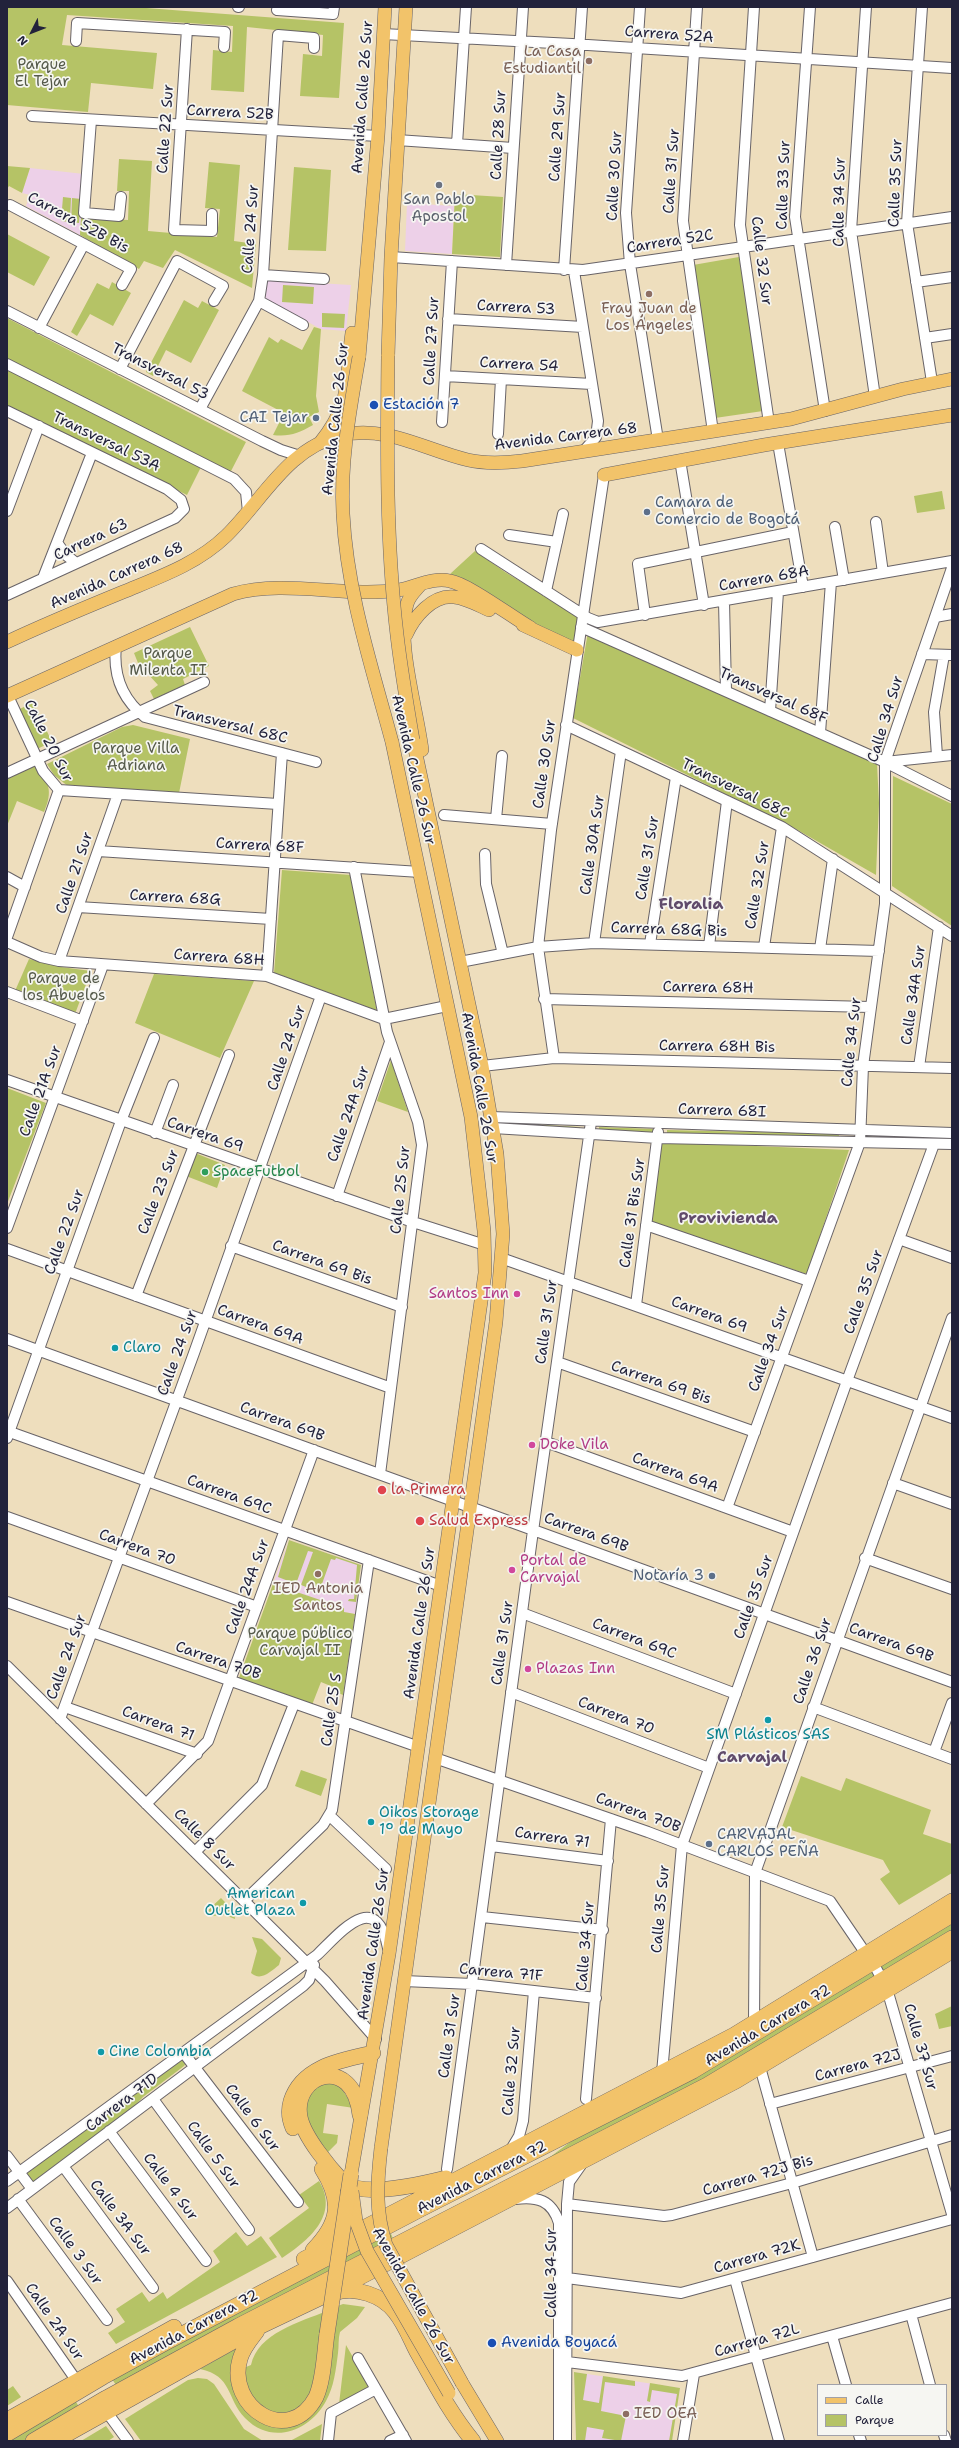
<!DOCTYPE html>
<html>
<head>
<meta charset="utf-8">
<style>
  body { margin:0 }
  #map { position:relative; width:959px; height:2448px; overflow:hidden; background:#eedebd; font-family:"Shantell Sans",sans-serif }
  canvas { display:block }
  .frame { position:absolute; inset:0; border:8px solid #22223b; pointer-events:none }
  .legend { position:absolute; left:817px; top:2384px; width:130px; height:52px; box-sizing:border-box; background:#f6f6f2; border:1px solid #a1a1a9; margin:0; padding:5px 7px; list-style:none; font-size:12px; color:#22223b }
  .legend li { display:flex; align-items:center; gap:8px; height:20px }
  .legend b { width:20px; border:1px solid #a1a1a9 }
  .north { position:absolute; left:12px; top:12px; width:40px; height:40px; -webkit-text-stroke:3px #f6f6f2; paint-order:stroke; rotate:228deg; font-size:11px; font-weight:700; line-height:16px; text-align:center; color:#22223b }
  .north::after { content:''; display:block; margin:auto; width:14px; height:18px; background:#22223b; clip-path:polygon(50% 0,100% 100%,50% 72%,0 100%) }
</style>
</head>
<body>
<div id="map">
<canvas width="959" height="2448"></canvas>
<div class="frame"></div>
<ul class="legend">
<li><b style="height:5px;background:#f2c36a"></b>Calle</li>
<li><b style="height:11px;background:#b5c366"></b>Parque</li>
</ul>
<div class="north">N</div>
</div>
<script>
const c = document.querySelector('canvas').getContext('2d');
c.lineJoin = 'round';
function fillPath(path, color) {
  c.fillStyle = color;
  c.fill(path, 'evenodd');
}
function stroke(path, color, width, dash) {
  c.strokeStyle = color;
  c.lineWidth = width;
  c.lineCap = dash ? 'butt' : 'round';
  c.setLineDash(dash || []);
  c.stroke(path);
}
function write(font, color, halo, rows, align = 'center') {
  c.font = font + ' "Shantell Sans",sans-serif';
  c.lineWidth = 3.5;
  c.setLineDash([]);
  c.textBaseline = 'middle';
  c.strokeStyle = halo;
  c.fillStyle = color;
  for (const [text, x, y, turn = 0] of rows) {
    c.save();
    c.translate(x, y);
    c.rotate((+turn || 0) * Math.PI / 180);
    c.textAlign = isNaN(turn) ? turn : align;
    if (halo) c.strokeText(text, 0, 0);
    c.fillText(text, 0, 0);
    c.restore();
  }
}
const built = new Path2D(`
  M30 168 84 174 80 235 26 206 30 195 22 193Z
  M407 203 454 206 452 254 405 251Z
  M267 280 351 285 346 331 321 329 265 299Z
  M289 1540 361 1565 355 1614 344 1612 337 1607 273 1584Z
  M574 2372 680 2388 672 2441H576Z`);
const green = new Path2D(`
  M7 7H133L344 23 339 98 300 96 303 54 322 56 323 35 247 27 244 92 211 90 213 50 232 52 233 26 67 15 62 45 157 53 153 89 91 83 88 112 7 105Z
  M119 159 152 161 148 231 217 237 220 209 205 208 209 162 240 165 234 241 256 244 252 288 175 250 163 268 144 261 139 269 80 235 81 217 128 220 129 191H117Z
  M7 166 30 168 22 193 9 186 7 189Z
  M294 167 331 170 326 251 288 250Z
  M455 194 503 197 500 257 452 254Z
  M63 197 71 198 70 222 61 221Z
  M72 198 81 199 79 223 71 222Z
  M7 234 50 257 34 286 7 272Z
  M739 257 763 411 715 418 693 265Z
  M112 282 131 293 113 326 90 314 77 336 71 332 97 283 109 289Z
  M283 285 314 287 313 304 282 302Z
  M184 300 198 308 202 301 219 310 191 363 166 350 153 376 146 372Z
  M322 313 345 314 344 328 322 327Z
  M7 318 246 442 230 473 7 360Z
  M314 327 321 329 316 396 319 412 309 417 313 425C299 433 289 437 273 435L284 413 242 391 269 337 278 343 281 339 302 350Z
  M7 369 201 467 187 495 7 406Z
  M942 491 945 509 917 513 914 496Z
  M475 551 505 572 578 616 575 645 534 623 468 582 450 574Z
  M190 627 209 666 183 679 185 685 154 699 150 691 158 685 138 663 134 653Z
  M588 632 877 764 879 803 876 875 794 828 573 718Z
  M33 702 52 742 37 749 18 710Z
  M133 725 190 739 179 793 69 787 54 775 47 764 122 727Z
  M33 765C50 780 53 792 44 812L17 801 7 826V776Z
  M893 776 952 804V926L892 886Z
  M282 870 351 875 377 1012 274 973Z
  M29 959 61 967 91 971 75 1014 15 991Z
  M154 974 254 981 220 1058 135 1023Z
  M391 1060 408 1112 377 1101Z
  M7 1088 46 1103 7 1204Z
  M513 1123 580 1127V1131L513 1126Z
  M599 1127 654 1129V1133L599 1131Z
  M667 1130 839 1134V1138L667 1134Z
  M662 1142 849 1150 807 1274 651 1222Z
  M195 1153 225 1165 217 1188 186 1176Z
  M289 1540 361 1565 356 1602 348 1601 349 1599H354L357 1565 336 1558 335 1560 331 1559 319 1592 301 1585 313 1552 308 1551 296 1584 278 1577Z
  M273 1584 344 1608V1612L355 1614 343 1695 332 1690 333 1687 321 1682 312 1705 239 1678Z
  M301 1770 327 1779 321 1796 295 1786Z
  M801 1776 841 1791 846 1778 931 1810 923 1834 952 1844V1873L899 1905 880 1879 890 1872 883 1860 782 1827Z
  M221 1898 234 1911 235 1919 225 1915 211 1916 207 1911Z
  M952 1920V1934L885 1974 880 1965Z
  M252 1937 262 1939 281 1958 279 1965C271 1971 261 1982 251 1973L257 1951Z
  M872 1969 878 1979 760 2052 494 2189 493 2187 546 2160 581 2134Z
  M952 2006V2026L939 2029 935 2014Z
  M181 2058 186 2063 184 2066 143 2097 131 2110 35 2181H32L26 2177 28 2171Z
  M337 2081 354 2108 327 2104 323 2133 338 2135 337 2143 328 2152 309 2131 304 2101 316 2084Z
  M319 2181C340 2215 308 2241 282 2258L269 2238 309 2208 299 2195Z
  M389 2229 394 2241 117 2387 111 2377Z
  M236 2232 247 2246 261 2236 277 2257 116 2344 108 2333 125 2322 116 2309 142 2292 149 2302 163 2292 167 2299 220 2262 213 2251Z
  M343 2304 365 2307 357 2318 340 2332C338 2339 339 2346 338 2353 336 2369 334 2387 326 2401 310 2431 272 2446 245 2418 226 2398 233 2376 200 2369L237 2348 254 2417C274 2430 287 2428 307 2416L335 2307Z
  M327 2311 316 2381 304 2408 278 2419 251 2401 241 2369 251 2365C258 2333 300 2322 327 2311Z
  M346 2345 370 2387 339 2404Z
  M574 2372 587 2374 583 2400 599 2403 603 2376 635 2381V2386L605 2382 601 2411 626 2416 621 2441 602 2438 604 2430 587 2427 585 2441H576Z
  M198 2378 207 2379 214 2384 244 2429 263 2441H141L125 2419 188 2380Z
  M650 2383 680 2388 672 2441H669L677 2394 652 2390 650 2402 647 2401Z
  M13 2386 21 2397 7 2406V2390Z
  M74 2398 80 2409 26 2441H7Z
  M322 2424 320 2441H290Z
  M106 2426 114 2437 108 2441H81Z`);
const minor = new Path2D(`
  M238 7H239
  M278 7 277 10 333 14 334 7
  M640 7 626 213 630 264 658 440
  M697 7 683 221 713 432
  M754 7 740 225 769 423
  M810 7 795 217 825 411
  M866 7 851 231 875 397
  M922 7 907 223 932 382
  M187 29 174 230 212 231V214
  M383 34 572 44 952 68
  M76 41 77 23 225 32 224 47
  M32 116 378 136
  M91 120 84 213 119 216 121 197
  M397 140 513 148
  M457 144 466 7
  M10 205 131 269 122 285
  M391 257 583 270 952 217
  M506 265 523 7
  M564 270 582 7
  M574 271 598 421 596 437 583 452
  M263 275 324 279
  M916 282 952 277
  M259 301 303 325
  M7 311 262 441 281 450 300 456
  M448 319 583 327
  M39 328 84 244
  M925 338 952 334
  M7 364 234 479 246 492 248 512
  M120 369 177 261 223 286 214 301
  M445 376 592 384
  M200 409 259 301 263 275 278 35 314 38V48
  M7 411 167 489 181 500 184 509 175 518 7 595
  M442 422 452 261
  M498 434 501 379
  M778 443 803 587
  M680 460 704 605
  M7 511 39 426
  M876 522 883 573
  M835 527 844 580
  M509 535 557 542
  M58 544 66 555 76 563
  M481 549 588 618 598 622 952 561
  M43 578 92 453
  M546 591 563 514
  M724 601 726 691
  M645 615 638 564 793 532
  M935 617 952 614
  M581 627 885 762 952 796
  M116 646C113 674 122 699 145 717L316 762
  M922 654 952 655
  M8 696 43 771 59 790
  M770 711 778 592
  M566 725 782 827 952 936
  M820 733 831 582
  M937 756 934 712 944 655
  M885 762 952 755
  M7 773 204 682
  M59 790 278 804
  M444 815 552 824
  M496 819 502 756
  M98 851 420 872
  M485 854 486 884 503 954
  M354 867 387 1032 418 1122 422 1145 380 1474
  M7 877 25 887
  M78 907 271 919
  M7 937 59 790
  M7 942 41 957 59 961 267 976 384 1019 447 1006
  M594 943 621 751
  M650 944 676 777
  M709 946 727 801
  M764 947 782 827
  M820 949 833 859
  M59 961 118 794
  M460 962 538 947 594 943 879 951
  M267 976 282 753
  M7 992 83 1021
  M544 999 870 1007
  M554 1058 538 947 551 830 604 475
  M482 1066 554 1058 952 1068
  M919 1067 939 927
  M7 1080 413 1222 485 1245
  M491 1117 952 1133
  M493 1128 658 1138 952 1144
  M155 1133 173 1085
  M337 1196 390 1042
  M646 1225 809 1281
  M7 1228 103 965
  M899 1239 952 1258
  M231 1246 402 1307
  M7 1249 391 1388
  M501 1258 952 1418
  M136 1296 229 1055
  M636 1305 658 1132
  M7 1339 952 1682
  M557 1362 755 1432
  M7 1431 441 1586
  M7 1438 121 1121 154 1038
  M546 1442 793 1532
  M893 1483 952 1504
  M727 1508 860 1142 863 1066 885 904V762L952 568
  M7 1517 257 1607
  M865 1558 952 1589
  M7 1602 419 1747
  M522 1613 736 1694
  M7 1666 325 1981 376 2039
  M511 1692 709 1768
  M65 1707 197 1754
  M813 1707 952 1759
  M60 1719 194 1353 321 996
  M934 1752 952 1703
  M435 1758 648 1832 830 1901 877 1970 887 1989 952 2214
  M146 1804 208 1741 314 1450
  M330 1816 386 1869
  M491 1846 608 1861
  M195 1852 262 1785 294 1704
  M244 1901 323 1825 332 1810 369 1560
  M482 1917 603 1930
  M404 1981 472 1984 596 1998
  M754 2023 755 1873 952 1318
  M183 2052 298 2202
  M760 2067 813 2257
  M662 2073 682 1845 847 1381 934 1144
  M153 2099 249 2230
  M586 2099 611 1819
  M770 2104 952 2056
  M109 2131 206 2261
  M510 2151 519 2136 523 2121 534 1991
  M7 2156 32 2189
  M63 2166 153 2288
  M447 2169 532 1538 591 1122
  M7 2181 317 1955C341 1932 376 1888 388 1948
  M18 2199 107 2320
  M515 2199C537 2196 552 2200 559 2223V2441
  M567 2204 664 2216 672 2215 792 2183 952 2135
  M7 2208 303 1986 309 1980 314 1965
  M567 2278 681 2293 952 2219
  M735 2279 779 2441
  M7 2281 76 2380
  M911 2314 930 2385
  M832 2336 846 2385
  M358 2358 406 2441
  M567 2362 682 2376 952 2303
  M106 2411 128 2441
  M859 2435 861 2441
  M944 2435 946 2441
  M328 2441 331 2413 376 2389
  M390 2441 403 2435
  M566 2441 567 2204 569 2182 581 2165
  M683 2441 694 2374`);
const major = new Path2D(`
  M388 356 391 257 406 7
  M359 357 378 136 385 7
  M320 443C353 402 345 381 352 333
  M604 475 764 445 952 415
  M421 584C416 590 409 596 407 604 396 642 417 709 422 750
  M523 625 577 650
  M406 635C414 617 432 595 454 597 466 598 478 605 489 610
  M7 642C45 624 84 608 123 592 159 577 197 564 226 536 263 500 287 448 342 435 387 425 425 450 468 460 485 464 504 463 522 461L791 419 903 389 952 379
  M7 696 233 594C287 579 344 598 399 590 415 587 433 577 450 581 468 584 512 617 531 628
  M381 2148 496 1322 503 1234 497 1154 482 1066 413 740
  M351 2174 389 1954 485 1273 484 1231 471 1117 392 742
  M462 2383 497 2441`);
const highway = new Path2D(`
  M360 2115C353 2053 292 2074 300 2117 304 2137 330 2168 344 2183 366 2198 422 2184 446 2178
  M293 2128C289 2119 288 2111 291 2101 302 2066 342 2060 373 2053
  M313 2250C339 2223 343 2202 322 2169
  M304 2259 734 2035 952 1901
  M334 2293C355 2286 382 2295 395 2312 404 2323 410 2338 416 2350 434 2382 450 2413 473 2441
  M257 2331C251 2339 243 2348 240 2359 226 2407 289 2448 316 2397 324 2379 324 2354 327 2334
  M7 2420 174 2327
  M7 2434 103 2377 167 2342 421 2209 693 2071 952 1915
  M33 2441 106 2398 238 2326 707 2085 952 1938
  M55 2441 261 2326 322 2297 736 2081 952 1951`);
const majorBridge = new Path2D(`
  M388 356C387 449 386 542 397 635 401 670 407 705 413 740
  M359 357C350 409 340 462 343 514 347 593 372 667 392 742
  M381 2148C377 2183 375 2212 386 2245L462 2383
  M352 2191 356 2221 367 2251 449 2393`);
const highwayBridge = new Path2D(`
  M327 2334 351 2174`);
const markers = [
  [589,61,4,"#8d6e63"],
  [439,185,4,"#6b7280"],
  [649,294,4,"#8d6e63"],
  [374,405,5,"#1a4fb4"],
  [316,418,4,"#5c6f8a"],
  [647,512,4,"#5c6f8a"],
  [205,1172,4,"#2e9e5b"],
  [517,1294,4,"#d1479c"],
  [115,1348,4,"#0f9aa8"],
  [532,1445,4,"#d1479c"],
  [382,1490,5,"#e0444e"],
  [420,1521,5,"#e0444e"],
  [512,1570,4,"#d1479c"],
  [318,1574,4,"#8d6e63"],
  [712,1576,4,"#5c6f8a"],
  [528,1669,4,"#d1479c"],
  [768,1720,4,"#0f9aa8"],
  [371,1822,4,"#0f9aa8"],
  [709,1844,4,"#5c6f8a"],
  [303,1903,4,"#0f9aa8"],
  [101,2052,4,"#0f9aa8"],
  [492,2343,5,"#1a4fb4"],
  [626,2414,4,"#8d6e63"]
];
const streetNames = [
  ["Carrera 52A",669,35,4],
  ["Avenida Calle 26 Sur",363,97,-86],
  ["Carrera 52B",230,113,3],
  ["Calle 22 Sur",166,129,-86],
  ["Calle 28 Sur",499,135,-87],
  ["Calle 29 Sur",558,137,-86],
  ["Calle 31 Sur",672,171,-86],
  ["Calle 30 Sur",615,176,-87],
  ["Calle 35 Sur",896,183,-88],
  ["Calle 33 Sur",784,185,-88],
  ["Calle 34 Sur",840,202,-89],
  ["Carrera 52B Bis",78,223,28],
  ["Calle 24 Sur",251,229,-86],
  ["Carrera 52C",670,242,-9],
  ["Calle 32 Sur",761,261,83],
  ["Carrera 53",516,308,3],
  ["Calle 27 Sur",432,341,-87],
  ["Carrera 54",519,365,3],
  ["Transversal 53",160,372,27],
  ["Avenida Calle 26 Sur",336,419,-84],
  ["Avenida Carrera 68",566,437,-7],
  ["Transversal 53A",106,442,26],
  ["Carrera 63",91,540,-25],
  ["Avenida Carrera 68",117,576,-24],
  ["Carrera 68A",764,579,-10],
  ["Transversal 68F",773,696,24],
  ["Calle 34 Sur",886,719,-73],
  ["Transversal 68C",230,725,14],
  ["Calle 20 Sur",48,741,63],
  ["Calle 30 Sur",545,764,-82],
  ["Avenida Calle 26 Sur",413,770,77],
  ["Transversal 68C",735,789,26],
  ["Calle 30A Sur",593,845,-82],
  ["Carrera 68F",260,846,3],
  ["Calle 31 Sur",648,858,-81],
  ["Calle 21 Sur",75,873,-71],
  ["Calle 32 Sur",758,885,-81],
  ["Carrera 68G",175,898,3],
  ["Carrera 68G Bis",669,930,2],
  ["Carrera 68H",219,958,4],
  ["Carrera 68H",708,988,1],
  ["Calle 34A Sur",914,995,-82],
  ["Calle 34 Sur",852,1042,-84],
  ["Carrera 68H Bis",717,1047,1],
  ["Calle 24 Sur",287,1048,-71],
  ["Avenida Calle 26 Sur",479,1088,80],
  ["Calle 21A Sur",41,1091,-70],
  ["Carrera 68I",722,1111,2],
  ["Calle 24A Sur",349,1114,-71],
  ["Carrera 69",205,1135,19],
  ["Calle 25 Sur",401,1190,-84],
  ["Calle 23 Sur",159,1192,-69],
  ["Calle 31 Bis Sur",633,1213,-82],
  ["Calle 22 Sur",65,1232,-70],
  ["Carrera 69 Bis",322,1263,20],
  ["Calle 35 Sur",864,1292,-70],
  ["Carrera 69",709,1315,20],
  ["Calle 31 Sur",547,1322,-82],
  ["Carrera 69A",260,1325,20],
  ["Calle 34 Sur",769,1349,-70],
  ["Calle 24 Sur",178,1353,-70],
  ["Carrera 69 Bis",661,1383,19],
  ["Carrera 69B",282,1422,20],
  ["Carrera 69A",675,1473,20],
  ["Carrera 69C",229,1495,20],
  ["Carrera 69B",586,1533,20],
  ["Carrera 70",137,1548,20],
  ["Calle 24A Sur",248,1587,-70],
  ["Calle 35 Sur",754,1597,-70],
  ["Avenida Calle 26 Sur",420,1623,-82],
  ["Carrera 69C",634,1639,21],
  ["Calle 31 Sur",503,1643,-82],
  ["Carrera 69B",891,1643,20],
  ["Calle 24 Sur",67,1657,-70],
  ["Carrera 70B",218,1661,19],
  ["Calle 36 Sur",813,1661,-71],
  ["Calle 25 S",332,1710,-82],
  ["Carrera 70",616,1716,21],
  ["Carrera 71",158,1724,20],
  ["Carrera 70B",638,1813,20],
  ["Carrera 71",552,1838,8],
  ["Calle 8 Sur",204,1840,45],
  ["Calle 35 Sur",661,1909,-85],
  ["Avenida Calle 26 Sur",374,1944,-82],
  ["Calle 34 Sur",586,1946,-85],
  ["Carrera 71F",501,1973,5],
  ["Avenida Carrera 72",768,2026,-31],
  ["Calle 31 Sur",450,2036,-82],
  ["Calle 37 Sur",920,2047,74],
  ["Carrera 72J",858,2066,-15],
  ["Calle 32 Sur",512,2071,-85],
  ["Carrera 71D",122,2103,-37],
  ["Calle 6 Sur",252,2118,53],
  ["Calle 5 Sur",213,2155,54],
  ["Carrera 72J Bis",758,2176,-16],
  ["Avenida Carrera 72",482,2178,-27],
  ["Calle 4 Sur",170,2187,53],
  ["Calle 3A Sur",120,2218,53],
  ["Calle 3 Sur",75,2251,54],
  ["Carrera 72K",757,2257,-16],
  ["Calle 34 Sur",552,2273,-90],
  ["Avenida Calle 26 Sur",413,2296,61],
  ["Calle 2A Sur",54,2322,55],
  ["Avenida Carrera 72",194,2328,-28],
  ["Carrera 72L",757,2341,-16]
];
const educationNames = [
  ["La Casa",581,52,"right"],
  ["Estudiantil",581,69,"right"],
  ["Fray Juan de",649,309],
  ["Los Ángeles",649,326],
  ["IED Antonia",318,1589],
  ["Santos",318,1606],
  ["IED OEA",634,2414,"left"]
];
const parkNames = [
  ["Parque",42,65],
  ["El Tejar",42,82],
  ["Parque",168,654],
  ["Milenta II",168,671],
  ["Parque Villa",136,749],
  ["Adriana",136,766],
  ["Parque de",64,979],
  ["los Abuelos",64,996],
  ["Parque público",300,1634],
  ["Carvajal II",300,1651]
];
const worshipNames = [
  ["San Pablo",439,200],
  ["Apostol",439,217]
];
const transitNames = [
  ["Estación 7",383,405],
  ["Avenida Boyacá",501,2343]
];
const serviceNames = [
  ["CAI Tejar",308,418],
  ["Camara de",655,503,"left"],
  ["Comercio de Bogotá",655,520,"left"],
  ["Notaría 3",704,1576],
  ["CARVAJAL",717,1835,"left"],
  ["CARLOS PEÑA",717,1852,"left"]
];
const leisureNames = [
  ["SpaceFutbol",213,1172]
];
const hotelNames = [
  ["Santos Inn",509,1294,"right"],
  ["Doke Vila",540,1445],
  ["Portal de",520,1561],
  ["Carvajal",520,1578],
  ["Plazas Inn",536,1669]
];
const cultureNames = [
  ["Claro",123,1348],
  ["SM Plásticos SAS",768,1735,"center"],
  ["Oikos Storage",379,1813],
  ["1° de Mayo",379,1830],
  ["American",295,1894,"right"],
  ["Outlet Plaza",295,1911,"right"],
  ["Cine Colombia",109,2052]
];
const healthNames = [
  ["la Primera",391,1490],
  ["Salud Express",429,1521]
];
const neighbourhoodNames = [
  ["Floralia",691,905],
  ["Provivienda",728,1219],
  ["Carvajal",752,1758]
];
fillPath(built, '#edd0e8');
fillPath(green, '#b5c366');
stroke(minor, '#696468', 12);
stroke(major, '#696468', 14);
stroke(highway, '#696468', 16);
stroke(minor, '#fff', 10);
stroke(major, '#f2c36a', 13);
stroke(highway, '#f2c36a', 15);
stroke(majorBridge, '#696468', 14, []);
stroke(highwayBridge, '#696468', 16, []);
stroke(majorBridge, '#f2c36a', 13);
stroke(highwayBridge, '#f2c36a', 15);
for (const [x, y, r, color] of markers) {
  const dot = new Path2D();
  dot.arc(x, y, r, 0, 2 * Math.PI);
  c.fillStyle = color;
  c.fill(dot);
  stroke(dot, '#f6f6f2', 1.5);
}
write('15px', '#22223b', '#f6f6f2', streetNames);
write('15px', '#785e54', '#f6f6f2', educationNames);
write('15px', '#555a4a', '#f6f6f2', parkNames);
write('15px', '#5b616d', '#f6f6f2', worshipNames);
write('15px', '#164399', '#f6f6f2', transitNames, 'left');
write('15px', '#4e5e75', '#f6f6f2', serviceNames, 'right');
write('15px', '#27864d', '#f6f6f2', leisureNames, 'left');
write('15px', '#b23c85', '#f6f6f2', hotelNames, 'left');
write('15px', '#0d838f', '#f6f6f2', cultureNames, 'left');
write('15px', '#be3a42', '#f6f6f2', healthNames, 'left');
write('bold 16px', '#604b6b', '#f6f6f2', neighbourhoodNames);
</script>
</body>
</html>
